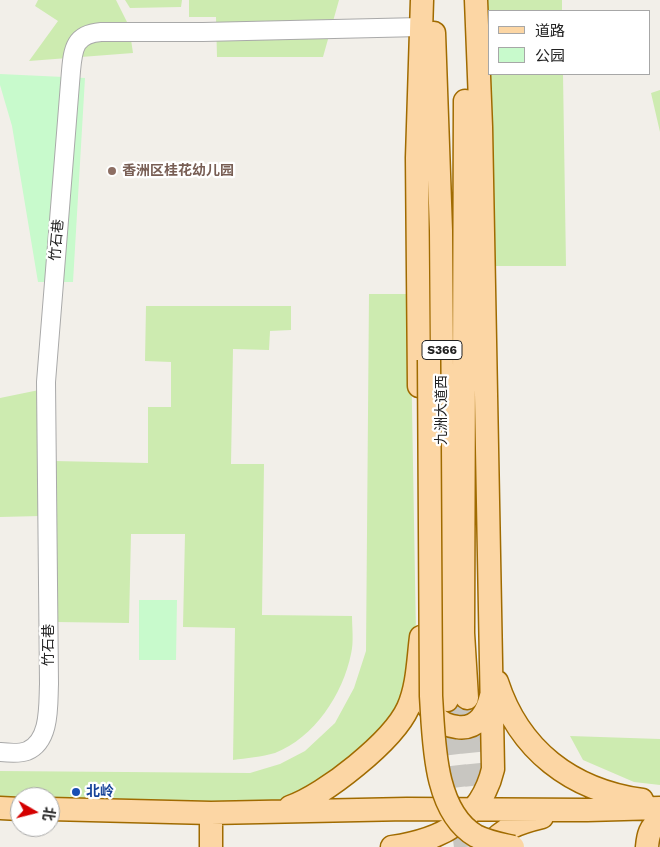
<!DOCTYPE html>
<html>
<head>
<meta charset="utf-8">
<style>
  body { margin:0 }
  #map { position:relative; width:660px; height:847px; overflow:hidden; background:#f2efe9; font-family:"Work Sans","Noto Sans SC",sans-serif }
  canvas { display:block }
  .legend { position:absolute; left:488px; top:10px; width:162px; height:65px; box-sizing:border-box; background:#fff; border:1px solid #a7a7a7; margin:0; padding:6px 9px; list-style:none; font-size:15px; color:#222 }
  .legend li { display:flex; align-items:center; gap:10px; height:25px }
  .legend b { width:25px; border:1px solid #a7a7a7 }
  .north { position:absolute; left:10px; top:787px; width:50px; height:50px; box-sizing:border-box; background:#fff; border:1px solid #a7a7a7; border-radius:50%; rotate:98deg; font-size:14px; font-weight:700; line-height:20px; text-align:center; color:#222 }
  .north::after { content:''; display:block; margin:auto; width:18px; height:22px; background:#d40000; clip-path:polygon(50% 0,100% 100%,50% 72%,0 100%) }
</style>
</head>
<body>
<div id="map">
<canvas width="660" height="847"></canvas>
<ul class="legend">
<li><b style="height:6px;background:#fcd6a4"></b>道路</li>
<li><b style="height:14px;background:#c8facc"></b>公园</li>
</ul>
<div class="north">北</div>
</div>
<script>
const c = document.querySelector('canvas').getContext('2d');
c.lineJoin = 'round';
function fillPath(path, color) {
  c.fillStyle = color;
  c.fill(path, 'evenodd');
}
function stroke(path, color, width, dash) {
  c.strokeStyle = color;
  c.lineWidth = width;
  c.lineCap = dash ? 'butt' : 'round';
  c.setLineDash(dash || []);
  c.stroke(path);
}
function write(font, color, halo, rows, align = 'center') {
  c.font = font + ' "Work Sans","Noto Sans SC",sans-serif';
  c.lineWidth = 4.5;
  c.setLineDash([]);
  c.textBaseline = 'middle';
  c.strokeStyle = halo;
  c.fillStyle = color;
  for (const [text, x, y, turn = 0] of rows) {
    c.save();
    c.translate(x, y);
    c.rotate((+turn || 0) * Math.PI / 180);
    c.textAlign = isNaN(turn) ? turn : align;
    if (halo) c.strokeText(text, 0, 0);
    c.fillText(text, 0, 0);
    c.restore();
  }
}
const grass = new Path2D(`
  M38 0H116L129 26 133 53 29 61 58 21 35 6Z
  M125 0H182L181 7 130 8Z
  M189 0H339L323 57H217L216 17H189Z
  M481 0H562V11H489V74H563L566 266H490Z
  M660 90V132L651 93Z
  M369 294H410L416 635 411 667 391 723 334 775 278 806 50 803V797H20V803H0V771L250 773 280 764 305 751 335 723 354 688 366 651Z
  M146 306H291V330L270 331 269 350 233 349 231 464H264L262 615 352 616C352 628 354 642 351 654 343 694 314 738 275 753 262 757 246 758 233 760L235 628 183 627 185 534H131L129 623 56 622 54 461 148 463V407H171V362L145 361Z
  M39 390 40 516 0 517V398Z
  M570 736 660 739V785L634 782 583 760Z`);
const park = new Path2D(`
  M0 74 85 78 73 282H38L12 126 0 85Z
  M139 600H177L176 660H139Z`);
const majorTunnel = new Path2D(`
  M467 698 483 847
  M447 700 465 847`);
const minor = new Path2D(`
  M0 752C9 753 19 754 27 751 51 741 48 704 49 684L46 382 71 71C73 48 75 34 101 32H203L421 27`);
const major = new Path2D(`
  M434 33 441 231 444 639 447 700
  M465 101 463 633 467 698
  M419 386 417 158 422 0
  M497 682C519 750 571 790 642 800
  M425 701C428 706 431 712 436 717 441 723 449 726 457 727 477 730 487 713 491 696
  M290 807C325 795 393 741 408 708 418 685 418 660 421 637
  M0 808 20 809
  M50 809 211 813 407 809 587 810 660 808
  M211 813V847
  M392 847C441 840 481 820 493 769L481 127 476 0
  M487 847C504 828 517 823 542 817
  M647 847C648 835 650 827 660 820`);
const majorBridge = new Path2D(`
  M429 360 431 696C434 739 433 811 476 836 488 842 500 844 513 847`);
const markers = [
  [112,171,5,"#8d6e63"],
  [76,792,5,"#1a4fb4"]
];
const shields = [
  [442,350,40]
];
const shieldNames = [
  ["S366",442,350]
];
const educationNames = [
  ["香洲区桂花幼儿园",122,171]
];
const streetNames = [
  ["竹石巷",57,240,-85],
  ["九洲大道西",442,410,-90],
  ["竹石巷",49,645,-90]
];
const transitNames = [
  ["北岭",86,792]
];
fillPath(grass, '#cdebb0');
fillPath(park, '#c8facc');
stroke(majorTunnel, '#c8c6c1', 22, [22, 11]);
stroke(minor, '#a9a9a9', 20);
stroke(major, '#a06b00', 25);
stroke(minor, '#fff', 18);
stroke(major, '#fcd6a4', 22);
stroke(majorBridge, '#a06b00', 25, []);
stroke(majorBridge, '#fcd6a4', 22);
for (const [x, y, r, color] of markers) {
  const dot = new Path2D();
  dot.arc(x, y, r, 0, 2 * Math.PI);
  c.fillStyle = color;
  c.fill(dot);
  stroke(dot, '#fff', 2);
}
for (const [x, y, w] of shields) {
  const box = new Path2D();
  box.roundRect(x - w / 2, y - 9.5, w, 19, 4);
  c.fillStyle = '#fff';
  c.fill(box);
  stroke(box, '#222', 1);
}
write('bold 12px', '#222', null, shieldNames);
write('bold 14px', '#785e54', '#fff', educationNames, 'left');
write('14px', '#222', '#fff', streetNames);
write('bold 14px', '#164399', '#fff', transitNames, 'left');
</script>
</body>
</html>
